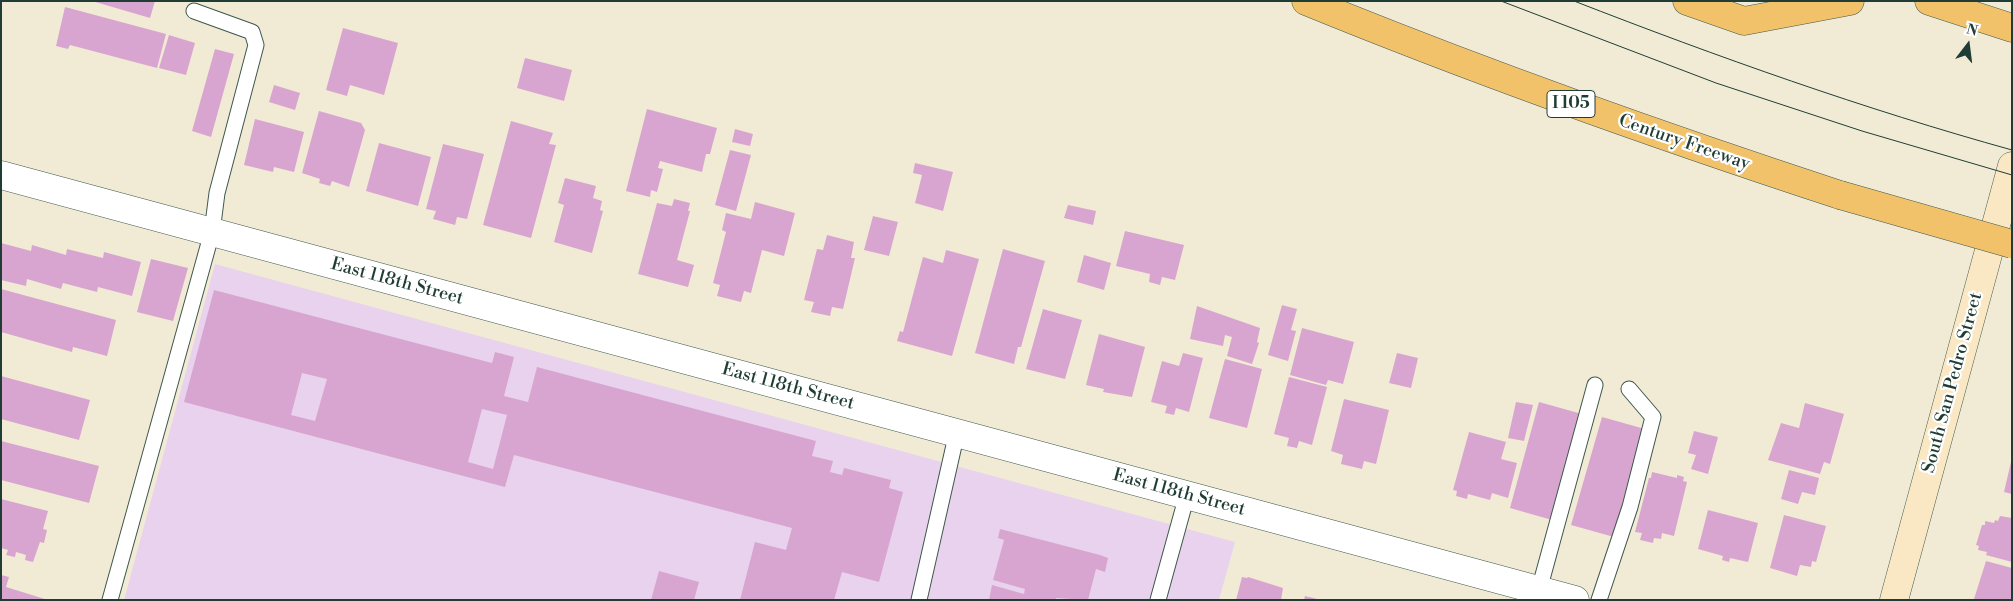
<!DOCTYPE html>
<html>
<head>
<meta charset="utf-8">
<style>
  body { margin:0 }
  #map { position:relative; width:2013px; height:601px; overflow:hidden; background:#f1ebd5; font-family:"Libre Bodoni",serif }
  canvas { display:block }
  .frame { position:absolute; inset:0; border:2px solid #1f3d34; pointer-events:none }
  .north { position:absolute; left:1943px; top:20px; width:50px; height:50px; -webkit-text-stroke:4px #fff; paint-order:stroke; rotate:15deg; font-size:14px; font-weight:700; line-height:20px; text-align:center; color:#1f3d34 }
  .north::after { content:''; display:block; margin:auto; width:18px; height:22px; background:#1f3d34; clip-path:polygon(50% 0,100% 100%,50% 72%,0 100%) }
</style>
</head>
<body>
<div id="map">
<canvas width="2013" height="601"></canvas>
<div class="frame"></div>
<div class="north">N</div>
</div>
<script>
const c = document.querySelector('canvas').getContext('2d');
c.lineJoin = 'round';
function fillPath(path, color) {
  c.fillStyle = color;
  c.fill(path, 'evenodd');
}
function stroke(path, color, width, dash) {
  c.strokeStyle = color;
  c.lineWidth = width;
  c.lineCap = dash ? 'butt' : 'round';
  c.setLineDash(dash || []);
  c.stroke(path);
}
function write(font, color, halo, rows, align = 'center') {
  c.font = font + ' "Libre Bodoni",serif';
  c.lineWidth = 4.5;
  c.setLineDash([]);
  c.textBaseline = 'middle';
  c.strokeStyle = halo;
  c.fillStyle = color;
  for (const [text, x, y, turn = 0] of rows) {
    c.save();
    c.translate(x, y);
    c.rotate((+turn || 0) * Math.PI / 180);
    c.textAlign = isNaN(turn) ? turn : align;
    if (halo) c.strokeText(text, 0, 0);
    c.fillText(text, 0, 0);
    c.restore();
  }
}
const built = new Path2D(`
  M215 264 1235 542 1219 600H124Z`);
const building = new Path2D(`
  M92 1H155L150 18Z
  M65 7 166 34 157 68 70 45 68 49 56 46Z
  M343 28 398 43 384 95 350 85 347 96 326 90Z
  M169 35 195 43 186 75 159 68Z
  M215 49 234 54 211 137 192 131Z
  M525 58 572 70 564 101 517 88Z
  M274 85 300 93 295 110 269 102Z
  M647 109 717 128 710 154H706L702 172 660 161 658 168 663 169 657 192 651 190 650 197 626 191Z
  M319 111 361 123 365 130 349 187 332 181 330 186 319 183 320 179 302 173Z
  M255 119 304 132 294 172 274 167 273 172 244 165Z
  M511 121 553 133 549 144 556 145 531 238 483 225Z
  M735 129 753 134 750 146 732 142Z
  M379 143 431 157 418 206 366 191Z
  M443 144 484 154 467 219 457 217 455 225 433 219 436 211 426 209Z
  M730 150 751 155 736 211 715 205Z
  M915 163 953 172 943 211 915 203 922 175 913 173Z
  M565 178 596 186 593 198 602 201 600 210 603 211 592 253 554 242 564 205 558 203Z
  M674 199 690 203 688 211H690L677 260 694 265 688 287 638 274 657 203 672 206Z
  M755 202 795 213 784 256 762 250 751 293 744 291 741 302 717 296 720 285 713 283 726 232 722 230 726 213 751 219Z
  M1068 205 1096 211 1093 225 1064 218Z
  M873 216 898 222 889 256 864 250Z
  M1125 231 1184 245 1175 280 1162 277 1160 285 1149 282 1150 274 1116 266Z
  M827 235 854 242 851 258H855L843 309 832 307 830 316 811 312 814 302 804 300 817 249 823 250Z
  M1 243 31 251 32 245 66 255 67 249 103 258 104 252 141 262 132 296 98 287 97 292 63 283 61 289 27 279 26 286 1 280Z
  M1003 249 1045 261 1021 347H1018L1014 364 975 353Z
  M946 250 979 259 952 356 897 341 900 331 903 332 923 257 943 263Z
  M1084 255 1111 263 1104 290 1077 282Z
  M151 259 188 268 173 321 137 312Z
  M1 289 116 320 107 356 73 347 72 352 1 332Z
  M214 290 492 363 495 352 514 357 504 396 528 402 537 367 816 441 812 456 833 461 830 472 842 475 844 468 891 480 889 488 903 492 879 582 842 572 834 600H740L755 542 786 550 792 528 514 455 505 487 184 402ZM302 373 327 379 315 421 291 415ZM482 409 507 415 493 469 468 462Z
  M1282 305 1297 309 1291 330 1296 331 1288 361 1268 355Z
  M1197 306 1260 328 1257 342 1259 343 1252 364 1227 356 1232 337 1225 335 1223 346 1190 339Z
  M1043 309 1082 320 1065 379 1026 369Z
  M1302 328 1354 342 1343 384 1328 380 1326 385 1290 375Z
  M1099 334 1145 347 1132 397 1103 392 1104 389 1086 385Z
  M1183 353 1203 358 1189 412 1176 408 1174 415 1165 413 1167 406 1151 402 1162 361 1179 366Z
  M1397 353 1418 358 1411 388 1389 383Z
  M1225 359 1262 369 1247 428 1209 418Z
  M1 376 90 400 79 440 1 419Z
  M1289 377 1327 387 1312 445 1299 441 1297 448 1287 446 1289 438 1274 434Z
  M1344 399 1389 410 1376 464 1364 461 1362 469 1341 464 1343 455 1331 451Z
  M1516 402 1533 405 1524 441 1508 438Z
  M1539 402 1582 414 1552 520 1510 508Z
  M1805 403 1844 414 1830 464 1824 462 1820 474 1768 460 1781 423 1799 428Z
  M1602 417 1645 429 1614 537 1571 525Z
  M1694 431 1718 437 1708 474 1691 469 1696 455 1688 453Z
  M1469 432 1506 442 1501 459 1517 463 1508 498 1492 493 1490 500 1468 494 1467 499 1456 496 1457 491 1453 490Z
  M1 441 99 466 89 503 1 480Z
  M2011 462H2012V494L2004 492Z
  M1789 470 1819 478 1815 495 1802 492 1798 504 1781 499Z
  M1652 472 1677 478V475L1684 477 1683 481 1687 482 1674 536 1662 533 1661 539 1654 538 1653 543 1640 540 1642 533 1635 532 1649 478H1651Z
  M1 499 48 511 43 529 47 530 44 543 40 542 33 562 25 560 26 555 16 552 15 557 6 555 8 550 1 548Z
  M1708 510 1758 523 1748 562 1730 558 1729 562 1722 560 1723 556 1698 549Z
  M1784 515 1826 526 1816 562 1812 561 1811 567 1800 565 1797 576 1770 568Z
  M2000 516 2012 518V562L1986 555 1987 552 1978 550 1979 546 1976 545 1982 525H1985V521L1994 523 1995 520 1998 521Z
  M1000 529 1100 555 1108 558 1105 572 1096 569 1088 600 1056 598V600H989L992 585 1024 594 1025 589 993 580 1004 540 998 538Z
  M1986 561 2012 568V600L1974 599Z
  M659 571 699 582 694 600H651Z
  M1 575 9 577 6 587 48 600H1Z
  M1242 577 1247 578 1248 577 1283 588 1281 600H1236Z
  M1305 596 1317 599V600H1304Z`);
const lane = new Path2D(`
  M1539 590 1595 385
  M110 600 212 232 217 193 256 45 252 32 194 11
  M919 600 957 432
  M1158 600 1187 495
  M1599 600 1630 507 1653 417 1629 389`);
const street = new Path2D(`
  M1 175 1575 600`);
const secondary = new Path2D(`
  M1894 600 2012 166`);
const highway = new Path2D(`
  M1306 1C1482 73 1660 136 1840 195
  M1687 1 1744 21 1850 1
  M1929 1 2012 28`);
const tram = new Path2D(`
  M1501 1 1716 83 1862 131 2012 175
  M1574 1C1718 57 1864 109 2012 150`);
const highwayBridge = new Path2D(`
  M1840 195 2012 244`);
const shields = [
  [1571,104,48]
];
const shieldNames = [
  ["I 105",1571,104]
];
const streetNames = [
  ["Century Freeway",1684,143,19],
  ["East 118th Street",397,282,15],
  ["South San Pedro Street",1953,383,-75],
  ["East 118th Street",788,387,15],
  ["East 118th Street",1179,493,15]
];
fillPath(built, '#e9d2ed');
fillPath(building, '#d8a5d0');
stroke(lane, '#3e574c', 17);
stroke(street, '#3e574c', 29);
stroke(secondary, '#3e574c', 29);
stroke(highway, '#3e574c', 29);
stroke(lane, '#fff', 15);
stroke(street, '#fff', 28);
stroke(secondary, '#fae7c3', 28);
stroke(highway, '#f2c26a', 28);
stroke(tram, '#1f3d34', 1);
stroke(highwayBridge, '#3e574c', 29, []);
stroke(highwayBridge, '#f2c26a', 28);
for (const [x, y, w] of shields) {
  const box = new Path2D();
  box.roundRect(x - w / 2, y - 13.5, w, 27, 4);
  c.fillStyle = '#fff';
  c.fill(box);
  stroke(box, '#1f3d34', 1);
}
write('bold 16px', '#1f3d34', null, shieldNames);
write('18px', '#1f3d34', '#fff', streetNames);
</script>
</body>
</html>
